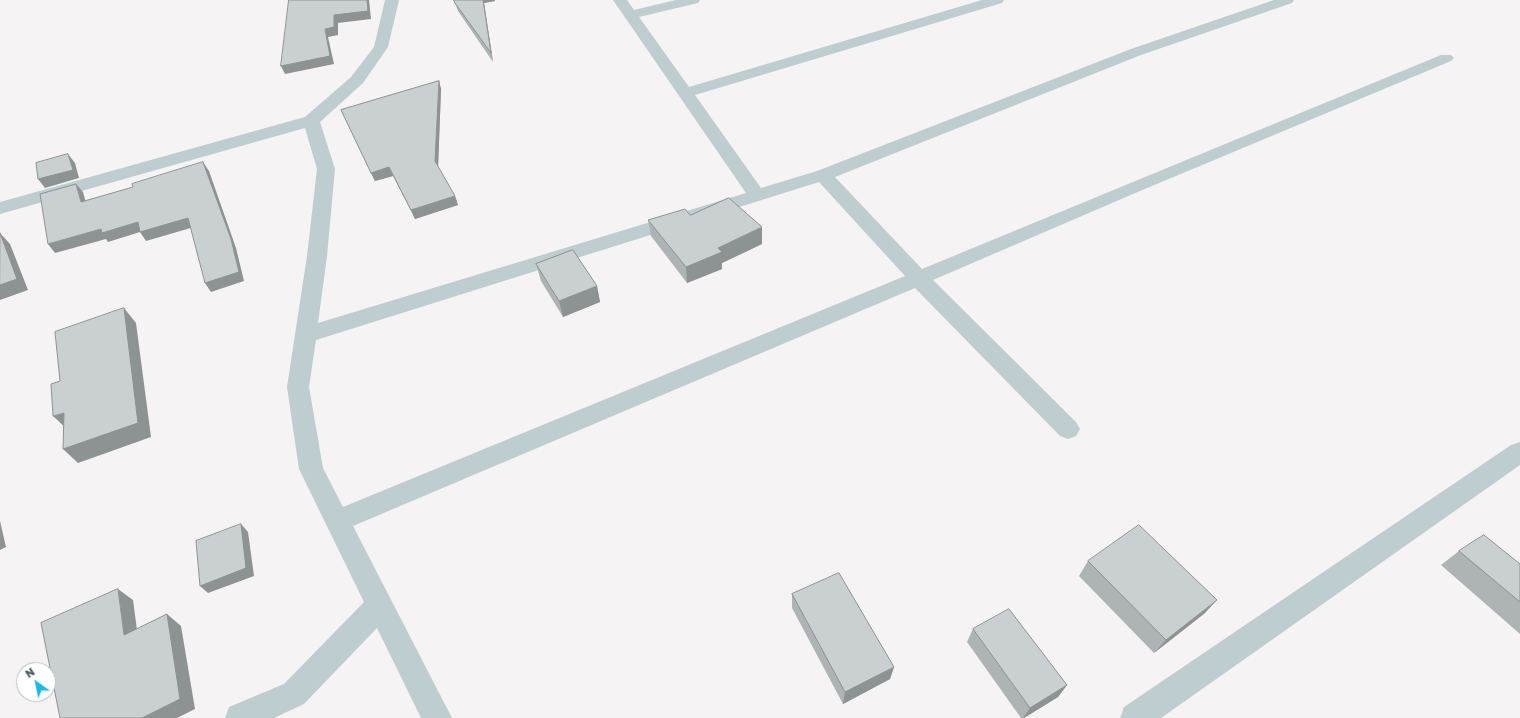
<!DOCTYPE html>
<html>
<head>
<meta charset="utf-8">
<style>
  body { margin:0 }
  #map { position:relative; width:1520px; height:718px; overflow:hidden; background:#f5f3f4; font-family:"Golos Text",sans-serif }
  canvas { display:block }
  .north { position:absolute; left:16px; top:662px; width:40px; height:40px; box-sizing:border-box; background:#fff; border:1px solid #b7bfc0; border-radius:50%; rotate:327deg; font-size:11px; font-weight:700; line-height:16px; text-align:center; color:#4a5e61 }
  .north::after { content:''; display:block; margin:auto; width:14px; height:18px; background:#18b8ea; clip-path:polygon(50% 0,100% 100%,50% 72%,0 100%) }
</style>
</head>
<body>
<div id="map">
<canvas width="1520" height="718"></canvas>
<div class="north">N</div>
</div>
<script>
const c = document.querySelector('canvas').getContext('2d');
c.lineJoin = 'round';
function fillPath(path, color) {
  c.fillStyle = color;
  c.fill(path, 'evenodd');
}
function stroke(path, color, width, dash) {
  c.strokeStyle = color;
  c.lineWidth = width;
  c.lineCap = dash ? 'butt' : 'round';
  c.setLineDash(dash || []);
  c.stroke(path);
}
const minor = new Path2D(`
  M385 0H399L388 47 363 83 320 122 335 169 327 256 318 323 746 193 613 0H627L634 10 676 0H700L698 3 639 17 689 87 982 0H1004L1002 3 695 95 761 188 817 171 1131 49 1274 0H1294L1292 3 1141 55 835 177 922 269 1441 55H1451L1454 58 1451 61 1140 191 933 280 1076 422 1080 429 1076 436 1068 439 1060 436 915 288 353 526 452 718H421L377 628 304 704 274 718H225L229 707 284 684 364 602 299 469 287 387 307 256 317 169 305 128 0 214V202L305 117 351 77 374 47ZM819 182 905 276 343 507 323 468 309 387 316 340Z
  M1520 442V465L1161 718H1120L1124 707 1511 445Z`);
const wall = new Path2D(`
  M454 0H495V1L484 3 493 62 458 11Z
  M439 81 441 89 438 167 455 196 458 205 415 219 393 176 375 181 341 110Z
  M690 215 762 244 722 263V269L687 283 651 236 648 220Z
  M536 264 597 286 600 302 563 317 541 281Z
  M1459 551 1520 564V634L1441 565Z
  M1088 561 1205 613 1154 653 1079 576Z
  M792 594 894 667 890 679 843 704 792 608Z
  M973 629 1067 685 1058 697 1024 718H1021L967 642Z`);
const shadedWall = new Path2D(`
  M367 0H369L371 19 338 23V35L328 37 334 64 285 74 281 66 325 29 334 15Z
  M483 0H495V1L484 3 493 62 491 53Z
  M439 81 441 89 438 170 435 161Z
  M68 154 75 163 79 178 45 188 38 179Z
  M203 162 209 171 236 248 244 281 211 292 205 283Z
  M389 167 393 176 375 181 371 173Z
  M76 184 83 192 88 210 81 202Z
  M455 196 458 205 415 219 411 210Z
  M188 218 194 227 146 241 140 232 108 242 106 239 55 253 48 244 101 229 138 222Z
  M762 227V244L722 263V269L687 283 686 267 718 248Z
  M0 233 10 244 28 290 0 300Z
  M597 286 600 302 563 317 559 301Z
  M124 308 136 323 151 437 78 463 63 449Z
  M64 413 68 430 53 416Z
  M0 521 6 547 0 550Z
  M241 524 248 532 254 576 208 593 200 586Z
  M118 589 133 600 139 645 124 635Z
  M1217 600 1205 613 1154 653 1166 640Z
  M167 614 181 626 195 709 177 718H142Z
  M894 667 890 679 843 704 845 692Z
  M1067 685 1058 697 1024 718H1023L1030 708Z`);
const building = new Path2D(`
  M289 0H367L368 11 334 15V27L325 29 330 56 281 66Z
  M454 0H483L491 53 455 3Z
  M439 81 435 161 455 196 411 210 389 167 371 173 341 110Z
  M68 154 73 170 38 179 36 163Z
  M203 162 231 239 239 272 205 283 188 218 140 232 138 222 102 233 101 229 48 244 40 194 76 184 81 202 133 187 132 184Z
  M729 198 762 227 718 248 722 252 686 267 648 220 685 209 690 215Z
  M0 233 17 279 0 285Z
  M573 250 597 286 559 301 536 264Z
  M124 308 138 423 63 449 64 413 53 416 51 384 60 381 55 332Z
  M241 524 246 568 200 586 196 541Z
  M1139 525 1217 600 1166 640 1088 561Z
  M1484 535 1520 564V602L1459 551Z
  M839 573 894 667 845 692 792 594Z
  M118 589 124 635 167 614 180 699 142 718H60L41 623Z
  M1009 609 1067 685 1030 708 973 629Z`);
fillPath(minor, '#becdcf');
fillPath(wall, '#aeb3b5');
fillPath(shadedWall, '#8d9293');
fillPath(building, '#cad0d2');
stroke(building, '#8d9293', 1);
</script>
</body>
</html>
